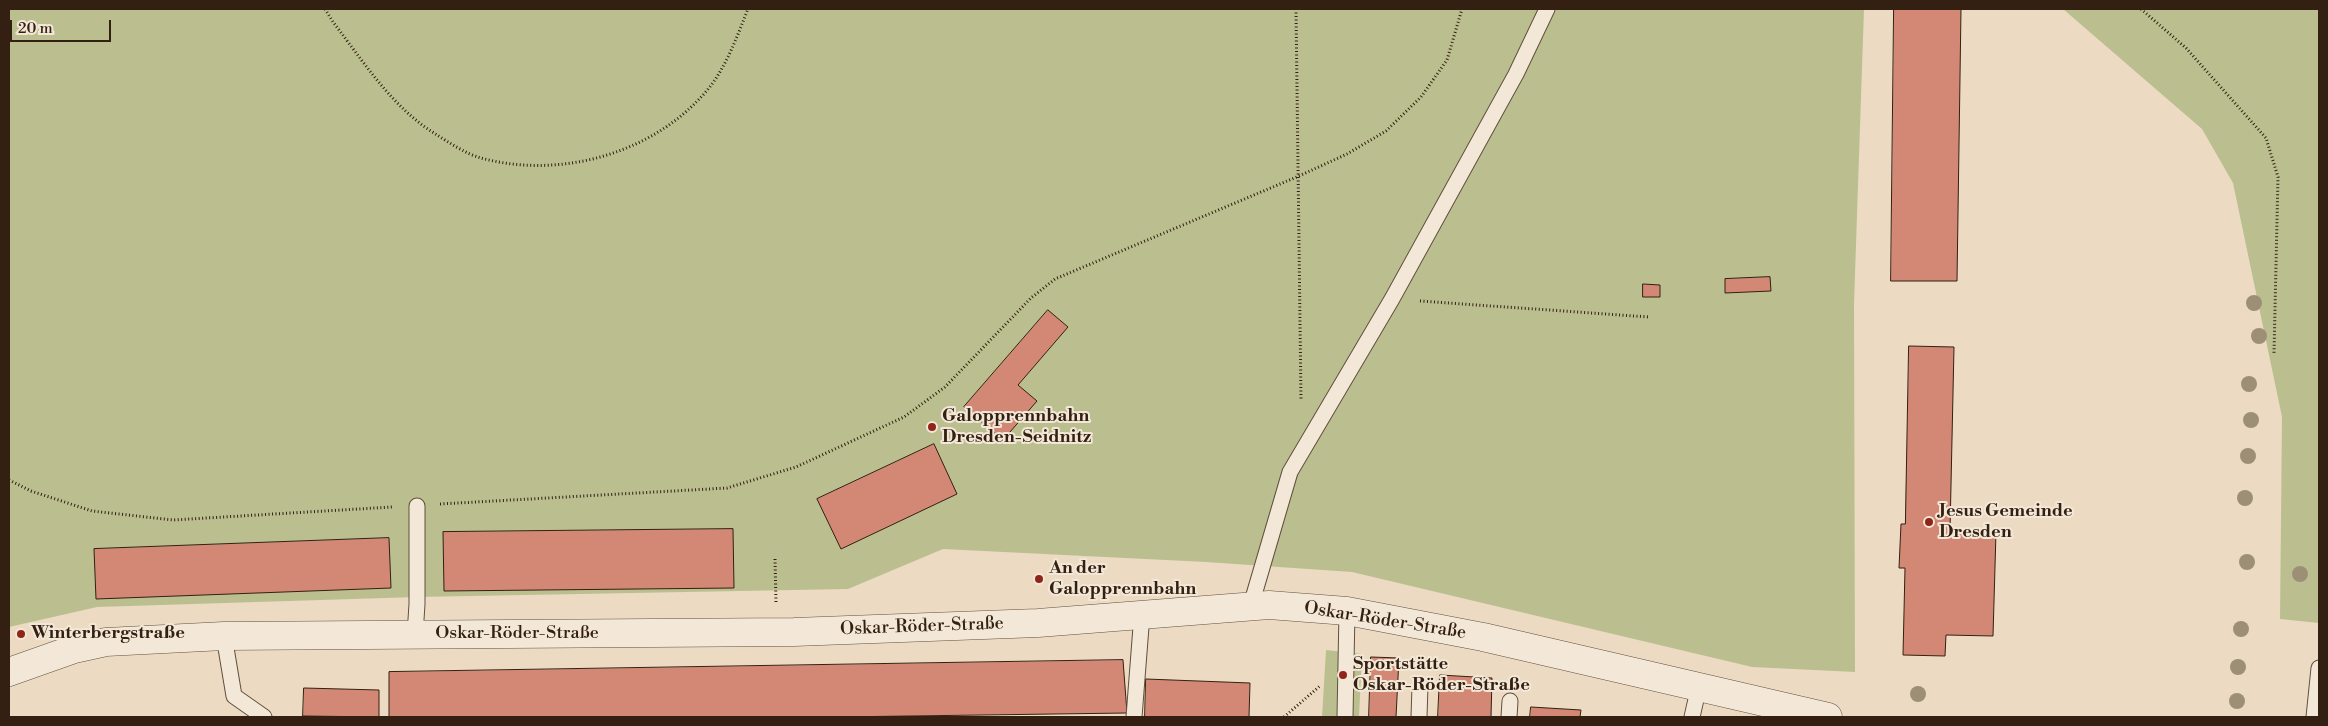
<!DOCTYPE html>
<html>
<head>
<meta charset="utf-8">
<style>
  body { margin:0 }
  #map { position:relative; width:2328px; height:726px; overflow:hidden; background:#ecdbc2; font-family:"Libre Bodoni",serif }
  canvas { display:block }
  .frame { position:absolute; inset:0; border:10px solid #332012; pointer-events:none }
  .scale { position:absolute; left:10px; top:20px; width:101px; height:22px; box-sizing:border-box; border:2px solid #332012; border-top:0; padding-left:6px; font-size:15px; line-height:18px; white-space:nowrap; color:#332012; -webkit-text-stroke:4px #f3e8d7; paint-order:stroke }
</style>
</head>
<body>
<div id="map">
<canvas width="2328" height="726"></canvas>
<div class="frame"></div>
<div class="scale">20 m</div>
</div>
<script>
const c = document.querySelector('canvas').getContext('2d');
c.lineJoin = 'round';
function fillPath(path, color) {
  c.fillStyle = color;
  c.fill(path, 'evenodd');
}
function stroke(path, color, width, dash) {
  c.strokeStyle = color;
  c.lineWidth = width;
  c.lineCap = dash ? 'butt' : 'round';
  c.setLineDash(dash || []);
  c.stroke(path);
}
function write(font, color, halo, rows, align = 'center') {
  c.font = font + ' "Libre Bodoni",serif';
  c.lineWidth = 4;
  c.setLineDash([]);
  c.textBaseline = 'middle';
  c.strokeStyle = halo;
  c.fillStyle = color;
  for (const [text, x, y, turn = 0] of rows) {
    c.save();
    c.translate(x, y);
    c.rotate((+turn || 0) * Math.PI / 180);
    c.textAlign = isNaN(turn) ? turn : align;
    if (halo) c.strokeText(text, 0, 0);
    c.fillText(text, 0, 0);
    c.restore();
  }
}
const green = new Path2D(`
  M9 9H1864L1854 304 1855 672 1752 667 1352 572 1206 562 943 549 848 589 417 597 97 607 9 627Z
  M2063 9H2319V623L2280 619 2282 417 2233 183 2202 129Z
  M1326 650 1362 654 1359 717H1322Z`);
const building = new Path2D(`
  M1894 9H1961L1957 281H1891Z
  M1770 277 1771 291 1725 293V279Z
  M1643 284 1660 285V297H1643Z
  M1048 310 1068 327 1018 385 1037 401 1003 440 964 407Z
  M1909 346 1954 347 1950 531 1996 532 1993 636 1946 635 1945 656 1903 655 1905 568H1899L1901 524H1905Z
  M934 444 957 494 841 549 817 499Z
  M733 529 734 588 444 591 443 532Z
  M389 538 391 588 96 599 94 549Z
  M1371 657 1399 658 1396 717H1369Z
  M1123 660 1127 713 836 717H389V672Z
  M1440 675 1492 678 1491 717H1438Z
  M1146 679 1250 683 1249 717H1145Z
  M304 688 379 690V717L303 716Z
  M1531 707 1581 710 1580 717H1530Z`);
const path = new Path2D(`
  M325 9 333 22C363 61 392 107 434 133 448 142 466 154 481 158 558 179 649 155 703 95 725 71 736 39 748 9
  M1296 9 1301 400
  M2141 9 2186 48 2266 138 2278 177 2274 353
  M1420 301 1649 317
  M9 480 31 491 92 511 173 520 392 507
  M440 504 727 488 796 467 904 417 945 387 1031 298 1055 279 1299 176 1347 154 1386 131 1421 97 1447 60 1462 9
  M775 559 776 602
  M1284 717 1321 685`);
const service = new Path2D(`
  M1251 605 1290 472 1392 299 1516 74 1547 9
  M415 635 417 604V506
  M224 636 234 696 264 717
  M1134 717 1142 614
  M1345 717 1347 611
  M1419 717 1420 686
  M1509 717 1510 701
  M1692 717 1699 686
  M2314 717 2319 668`);
const tertiary = new Path2D(`
  M9 672 74 649 106 642 224 636 794 632 1038 623 1269 605 1347 611 1483 637 1828 717`);
const trees = [
  [2254,303],
  [2259,336],
  [2249,384],
  [2251,420],
  [2248,456],
  [2245,498],
  [2247,562],
  [2300,574],
  [2241,629],
  [2238,667],
  [1918,694],
  [2237,701]
];
const markers = [
  [932,427,5,"#8f2418"],
  [1929,522,5,"#8f2418"],
  [1039,579,5,"#8f2418"],
  [21,634,5,"#8f2418"],
  [1343,675,5,"#8f2418"]
];
const poiNames = [
  ["Galopprennbahn",942,417],
  ["Dresden-Seidnitz",942,438],
  ["Jesus Gemeinde",1939,512],
  ["Dresden",1939,533],
  ["An der",1049,569],
  ["Galopprennbahn",1049,590],
  ["Winterbergstraße",31,634],
  ["Sportstätte",1353,665],
  ["Oskar-Röder-Straße",1353,686]
];
const streetNames = [
  ["Oskar-Röder-Straße",1385,621,9],
  ["Oskar-Röder-Straße",922,627,-2],
  ["Oskar-Röder-Straße",517,634]
];
fillPath(green, '#bbbf90');
fillPath(building, '#d28874');
stroke(building, '#332012', 1);
stroke(service, '#614f3e', 17);
stroke(tertiary, '#614f3e', 29);
stroke(path, '#332012', 3, [1, 2.5]);
stroke(service, '#f3e8d7', 15);
stroke(tertiary, '#f3e8d7', 28);
c.fillStyle = '#9d8f76';
for (const [x, y] of trees) {
  c.beginPath();
  c.arc(x, y, 8, 0, 2 * Math.PI);
  c.fill();
}
for (const [x, y, r, color] of markers) {
  const dot = new Path2D();
  dot.arc(x, y, r, 0, 2 * Math.PI);
  c.fillStyle = color;
  c.fill(dot);
  stroke(dot, '#f3e8d7', 2);
}
write('bold 18px', '#332012', '#f3e8d7', poiNames, 'left');
write('18px', '#332012', '#f3e8d7', streetNames);
</script>
</body>
</html>
